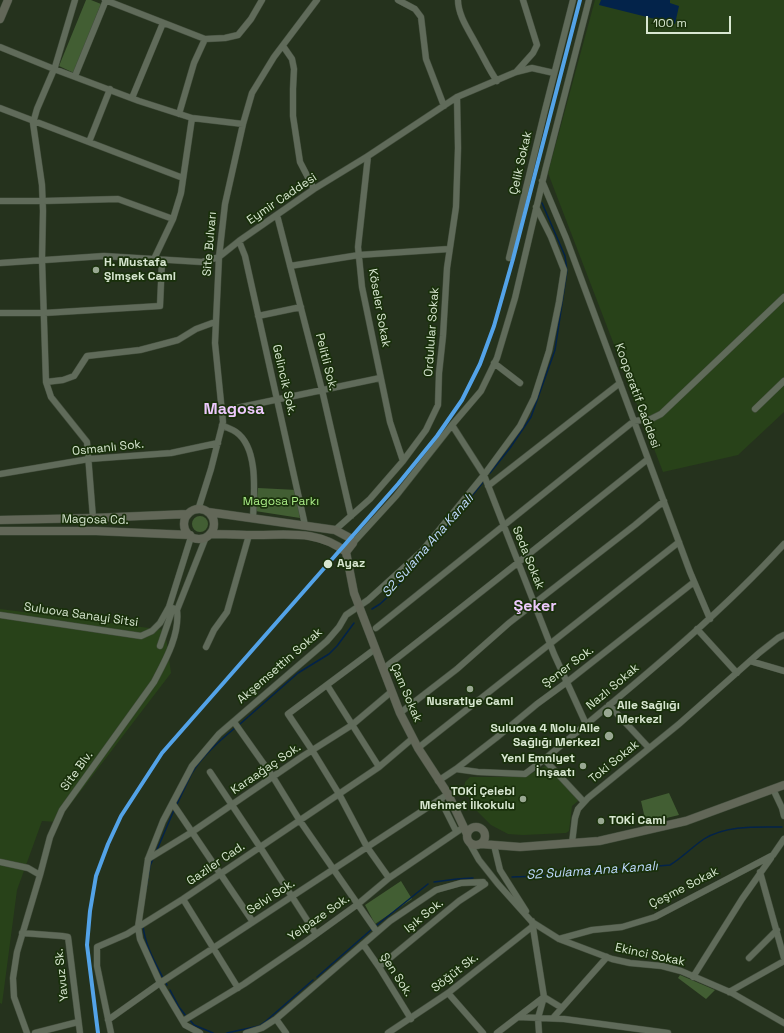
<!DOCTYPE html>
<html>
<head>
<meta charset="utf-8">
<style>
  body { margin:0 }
  #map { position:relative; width:784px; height:1033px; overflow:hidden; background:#25321d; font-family:"Space Grotesk",sans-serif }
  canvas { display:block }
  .scale { position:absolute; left:646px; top:16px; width:85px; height:18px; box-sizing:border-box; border:2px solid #d8e7d1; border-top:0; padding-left:5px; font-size:12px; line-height:14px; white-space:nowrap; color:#d8e7d1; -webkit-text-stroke:3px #19300b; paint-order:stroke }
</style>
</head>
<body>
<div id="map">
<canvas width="784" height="1033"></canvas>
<div class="scale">100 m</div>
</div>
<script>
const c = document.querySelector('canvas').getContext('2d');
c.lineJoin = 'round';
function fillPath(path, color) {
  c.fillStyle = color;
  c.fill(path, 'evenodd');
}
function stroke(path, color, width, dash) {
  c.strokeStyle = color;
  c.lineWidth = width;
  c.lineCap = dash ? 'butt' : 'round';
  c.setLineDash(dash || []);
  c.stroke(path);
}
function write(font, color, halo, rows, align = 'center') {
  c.font = font + ' "Space Grotesk",sans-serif';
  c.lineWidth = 3.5;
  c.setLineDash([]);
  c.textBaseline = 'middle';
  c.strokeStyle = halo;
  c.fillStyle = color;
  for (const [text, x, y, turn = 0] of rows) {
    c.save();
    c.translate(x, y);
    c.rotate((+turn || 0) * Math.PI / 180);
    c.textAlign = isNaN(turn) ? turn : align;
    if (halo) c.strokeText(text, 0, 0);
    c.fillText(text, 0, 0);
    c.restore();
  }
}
const built = new Path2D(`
  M595 0H784V412L738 455 663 472 548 173Z
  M0 609 165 630 171 673 57 822 42 821 17 890 2 1004 0 1003Z
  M547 765 577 797 578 801 572 806 569 831 566 833 523 835 508 834 491 825 476 810 464 789 465 782 470 777H525Z`);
const green = new Path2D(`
  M86 0H91L101 4 74 73 59 66Z
  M258 488 297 490 300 518 255 511Z
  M192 524a8 8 0 1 1 16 0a8 8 0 1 1-16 0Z
  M669 793 679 815 646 823 641 801Z
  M401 881 412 899 375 924 365 905Z
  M680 975 715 990 706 999 678 978Z`);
const water = new Path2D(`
  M601 0H670V3L679 6 675 24 599 5Z`);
const stream = new Path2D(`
  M490 473 510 448 531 417 555 350 567 271 565 256 542 203
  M372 609 380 604 393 592 484 481
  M240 724 298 673 329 654 337 646 354 623
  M177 804C182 794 187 783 192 773 203 755 219 741 235 728
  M156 852 174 810
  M512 877 542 876 670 865C682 858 692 847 704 839 726 825 757 827 782 827
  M434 882 457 879 473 878
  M146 890 150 866 153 859
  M377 925 428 884
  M143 926C145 945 155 962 163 978
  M317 977 372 929
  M165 981 167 985
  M170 990 179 1007 186 1016
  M189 1019 194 1025 213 1033
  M227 1033 259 1026 266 1021 313 980`);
const minor = new Path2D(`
  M75 0 55 67 37 109 33 123 42 185 43 211 42 259 46 382 51 397 87 442 93 518
  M105 0 205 39
  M398 0 415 9 421 17 426 59 444 106
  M458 0C458 16 470 32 477 46 484 58 489 70 497 81
  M283 46 292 59 294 69 293 89V116L300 162 314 189
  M0 47 54 69 139 101 192 118 243 124
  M516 72 533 53 537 45 523 0
  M75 76 106 0
  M132 98 163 23
  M0 108 183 178
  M179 114 194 63 205 39 225 38 238 35 251 19 262 0
  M89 142 110 89
  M368 156 358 247 362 287 390 422 403 461
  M542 181 566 238 690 572 710 619
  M0 201H43L118 199 173 219
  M277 215 322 390 351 516
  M239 241 245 256 305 525
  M509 258 544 114 573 0
  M154 259 173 219 181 193 192 118
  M0 263 104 256 202 262 219 257 239 241 314 189 368 156 457 97 516 72 532 68 554 73
  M290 266 359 255 449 249
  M0 313H44L160 306 162 260
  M258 316 301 307
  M494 363 520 383
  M46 382 63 380 74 376 87 356 140 350 163 344 178 340 196 329 215 322
  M755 409 784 381
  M222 411 380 378
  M222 425C227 428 232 429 236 432 259 448 254 494 253 518
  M452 425 484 475 554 654 586 724
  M0 474 89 459 171 453 218 443
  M488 486 620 383
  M198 510 211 469 223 422 215 343 219 257 225 204 243 124 252 93 274 57 317 0
  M335 530 370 499 403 461 426 430 438 405 439 373 443 336 447 268 456 207 458 148 457 97
  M353 543 396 496 452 425 481 391 497 358 515 298 545 171 589 0
  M0 615 141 636 152 631 160 623 169 607 191 537
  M376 628 634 421 651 419 661 414 784 297
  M697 629 737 673
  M160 646 173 608
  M206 647 214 630 227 612 249 535
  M375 649 288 714 312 750 339 794 367 847 389 878
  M750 661 784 671
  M383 669C472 600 560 529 648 459
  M327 685 379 767
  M609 705 649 748
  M400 713 457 669 509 623 635 525 664 501
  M234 722 273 777 300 821 377 932
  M418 748 679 542
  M544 759 584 802
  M456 769 496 738 537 704 567 682 694 582
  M210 772 260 847 316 934
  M438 781 456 769 478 772 525 774 546 758C628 689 712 623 784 544
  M773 789 782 808 784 816
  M440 799 456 831
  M173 804 253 922
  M572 843 575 818 578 809 588 798 679 724 759 653 778 638 784 635
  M470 844 479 860 498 884 532 922 559 939 612 959 630 963 662 966 681 971 732 993 784 1023
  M494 845 500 870 526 911
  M148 859 192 832 303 756 352 725 391 692
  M0 862 28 868 40 875
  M760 872 784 958
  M183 899 238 988
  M532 921 544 997 538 1018 539 1033
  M22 933 62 936 68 937 80 1033
  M559 939 592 930 622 927 655 917 773 855 784 839
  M363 944 379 967 411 1019
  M749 958 777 930
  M379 967 459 901 485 884
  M693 977 742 899 771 858
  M729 992 784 961
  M448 993 483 1033
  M518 1017 564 1019 668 1033
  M553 1018 607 957
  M276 1019 286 1033
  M108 1020 160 983 448 794
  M183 1021 244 984 304 943 358 904 389 878 464 827
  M27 1033 14 997 13 978 17 952 40 875 50 837 62 810 154 682C165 661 180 635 177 610L206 537
  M35 1033 78 1022
  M111 1033 97 966V947L127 934 183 899 379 767 413 738
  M200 1033 185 1025 160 983 140 939 138 927 148 859 163 821 192 766 219 734 327 641 339 627 346 615 368 600 422 551 484 475 520 426 534 398 549 351 559 302 564 270 551 237 536 207
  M246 1033 262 1028 276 1019 390 921 436 890 461 883 483 882
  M388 1033 448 993 533 926
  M497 1033 544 997 562 1008`);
const major = new Path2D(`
  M0 19 8 0
  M184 524a15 15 0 1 1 30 0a15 15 0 1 1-30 0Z
  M208 512 335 530 350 538 353 543 346 552
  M0 520 93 518 188 514
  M0 531H96L190 535
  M210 534C226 534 241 535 257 535 289 535 318 530 346 552
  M346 552 354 593 400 713 418 748 448 794 467 834
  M467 836a9 9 0 1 1 18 0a9 9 0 1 1-18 0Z
  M481 844 520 847 599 841 686 821 784 785`);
const rail1 = new Path2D(`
  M98 1033 87 945 90 911 96 876 108 844 121 816 162 753 398 484 437 436 462 400 480 364 494 326 513 259 580 0`);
const markers = [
  [96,270,4,"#99a892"],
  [328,564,5,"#d8e7d1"],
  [470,689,4,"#99a892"],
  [608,713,5,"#99a892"],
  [609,736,5,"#99a892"],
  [583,766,4,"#99a892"],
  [523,799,4,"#99a892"],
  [601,821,4,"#99a892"]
];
const streetNames = [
  ["Çelik Sokak",521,163,-77],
  ["Eymir Caddesi",282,199,-34],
  ["Site Bulvarı",210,244,-85],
  ["Köseler Sokak",379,308,80],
  ["Ordulular Sokak",432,332,-86],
  ["Pelitli Sok.",326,362,76],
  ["Gelincik Sok.",284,380,77],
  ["Kooperatif Caddesi",637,396,70],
  ["Osmanlı Sok.",108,448,-6],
  ["Magosa Cd.",95,520,1],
  ["Seda Sokak",528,558,68],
  ["Suluova Sanayi Sitsi",81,615,8],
  ["Akşemsettin Sokak",280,666,-41],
  ["Şener Sok.",568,667,-37],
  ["Nazlı Sokak",613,687,-40],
  ["Çam Sokak",406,693,67],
  ["Toki Sokak",614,762,-39],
  ["Karaağaç Sok.",266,769,-34],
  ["Site Blv.",77,771,-54],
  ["Gaziler Cad.",216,864,-34],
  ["Çeşme Sokak",684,888,-27],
  ["Selvi Sok.",271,897,-33],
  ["Işık Sok.",424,916,-39],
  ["Yelpaze Sok.",319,918,-35],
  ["Ekinci Sokak",650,955,12],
  ["Söğüt Sk.",455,973,-38],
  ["Yavuz Sk.",62,975,-96],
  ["Şen Sok.",396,975,57]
];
const poiNames = [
  ["H. Mustafa",104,263],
  ["Şimşek Cami",104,277],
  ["Nusratiye Cami",470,702,"center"],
  ["Aile Sağlığı",617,706],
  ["Merkezi",617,720],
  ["Suluova 4 Nolu Aile",600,729,"right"],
  ["Sağlığı Merkezi",600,743,"right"],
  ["Yeni Emniyet",575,759,"right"],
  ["İnşaatı",575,773,"right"],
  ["TOKİ Çelebi",515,792,"right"],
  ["Mehmet İlkokulu",515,806,"right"],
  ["TOKİ Cami",609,821]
];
const parkNames = [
  ["Magosa Parkı",281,502]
];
const stopNames = [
  ["Ayaz",337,564]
];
const waterNames = [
  ["S2 Sulama Ana Kanalı",428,546,-49],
  ["S2 Sulama Ana Kanalı",592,871,-4]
];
const districtNames = [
  ["Magosa",234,410],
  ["Şeker",535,607]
];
fillPath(built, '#284219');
fillPath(green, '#425e33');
fillPath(water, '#03234a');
stroke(stream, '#03234a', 1.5);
stroke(minor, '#434e3d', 7);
stroke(major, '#434e3d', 9);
stroke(minor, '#606b5a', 6);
stroke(major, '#626758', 8);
stroke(rail1, '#53a3e8', 4);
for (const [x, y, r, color] of markers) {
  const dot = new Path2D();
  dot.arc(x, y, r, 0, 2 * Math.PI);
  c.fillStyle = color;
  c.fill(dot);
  stroke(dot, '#19300b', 1.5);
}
write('12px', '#d8e7d1', '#19300b', streetNames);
write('bold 12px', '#d8e7d1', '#19300b', poiNames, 'left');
write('12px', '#aaeb87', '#19300b', parkNames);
write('bold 12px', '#d8e7d1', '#19300b', stopNames, 'left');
write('italic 13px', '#bfdaff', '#19300b', waterNames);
write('bold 16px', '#edc9fd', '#19300b', districtNames);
</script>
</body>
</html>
